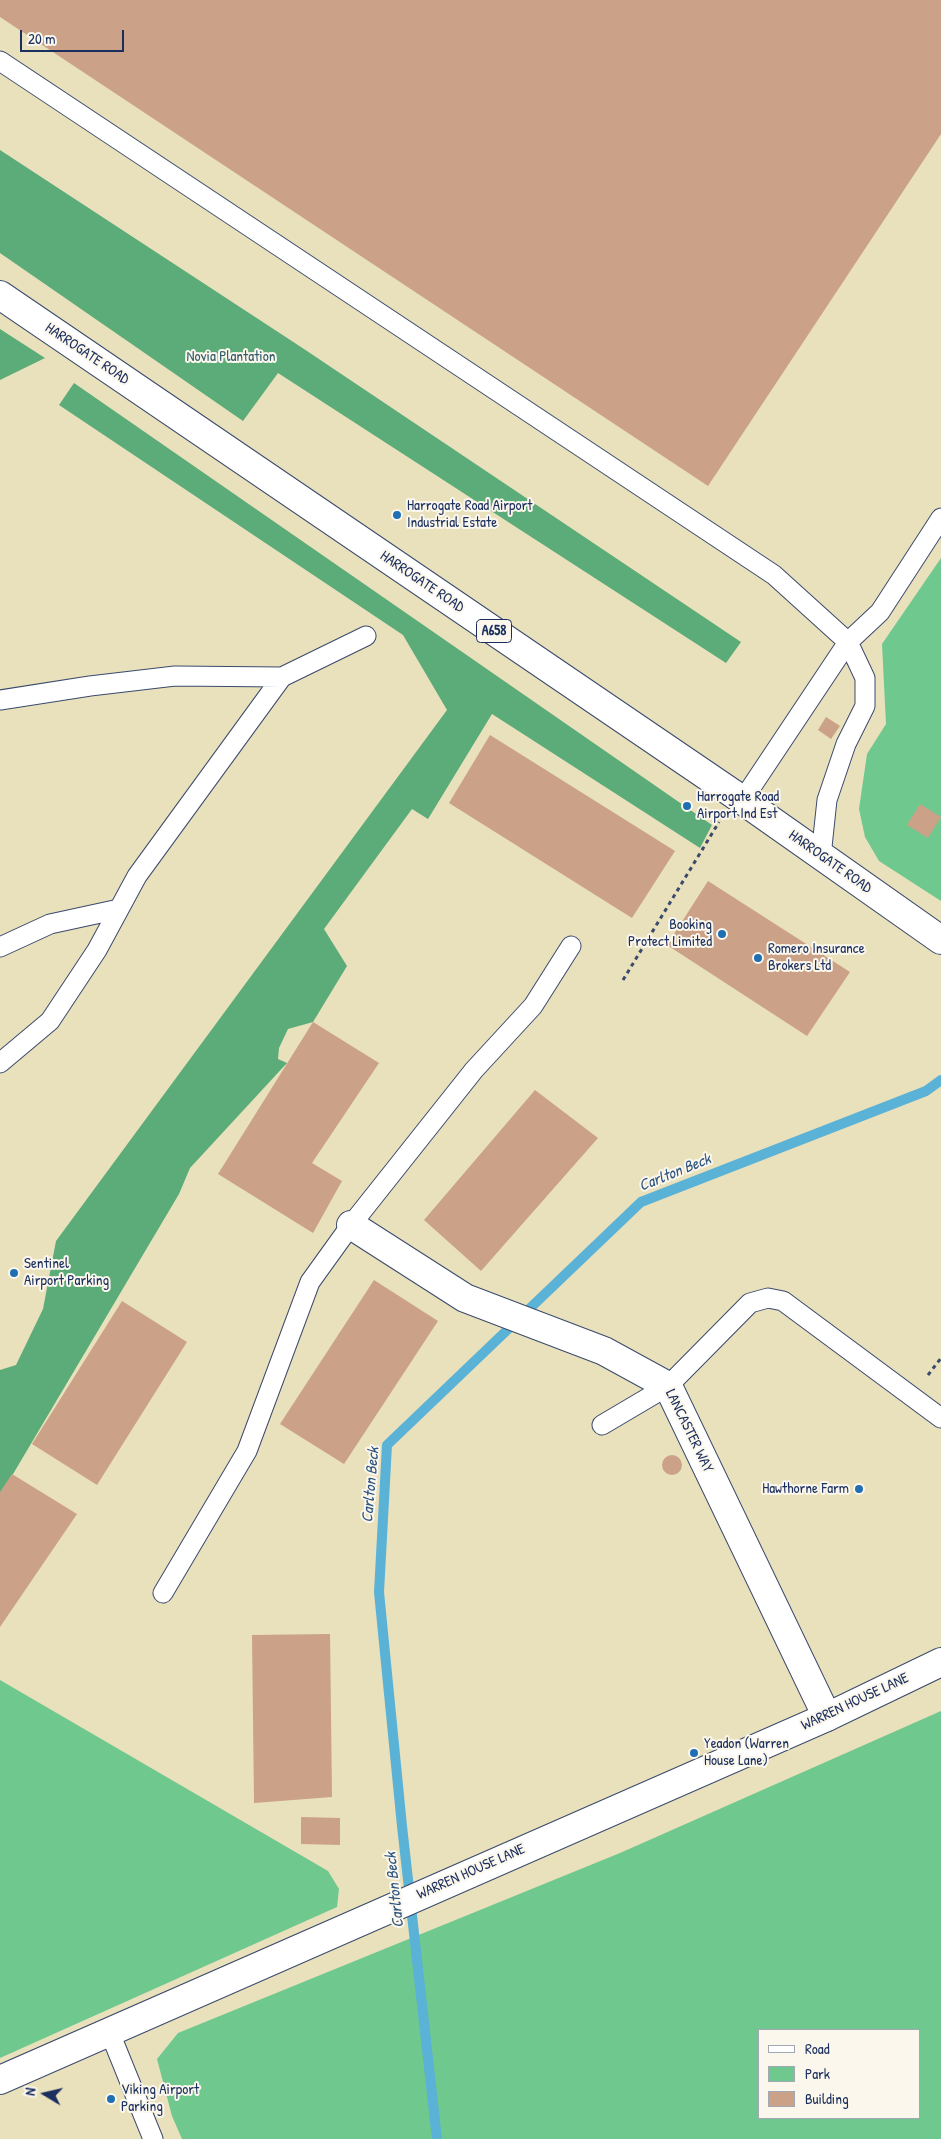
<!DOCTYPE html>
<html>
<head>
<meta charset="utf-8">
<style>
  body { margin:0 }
  #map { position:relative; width:941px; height:2139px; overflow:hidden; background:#e9e0bc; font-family:"Patrick Hand",sans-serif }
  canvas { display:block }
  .legend { position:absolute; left:758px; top:2029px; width:162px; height:90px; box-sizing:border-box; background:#fbf7ec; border:1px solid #a1a7b3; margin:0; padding:6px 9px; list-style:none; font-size:15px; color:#1b2f5e }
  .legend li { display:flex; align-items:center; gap:10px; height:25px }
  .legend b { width:25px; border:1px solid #a1a7b3 }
  .north { position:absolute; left:20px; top:2069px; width:50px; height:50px; -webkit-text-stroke:4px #fbf7ec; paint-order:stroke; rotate:279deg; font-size:14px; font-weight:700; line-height:20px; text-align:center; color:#1b2f5e }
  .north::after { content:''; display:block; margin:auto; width:18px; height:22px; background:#1b2f5e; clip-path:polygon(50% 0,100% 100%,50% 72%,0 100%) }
  .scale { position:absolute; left:20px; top:30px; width:104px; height:22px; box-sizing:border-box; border:2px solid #1b2f5e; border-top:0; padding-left:6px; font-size:15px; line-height:18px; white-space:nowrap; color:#1b2f5e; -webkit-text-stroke:4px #fbf7ec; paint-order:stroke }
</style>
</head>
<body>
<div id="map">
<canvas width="941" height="2139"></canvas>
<ul class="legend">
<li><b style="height:6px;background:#fff"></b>Road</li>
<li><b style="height:14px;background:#6fc88e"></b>Park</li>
<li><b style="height:14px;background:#cba287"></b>Building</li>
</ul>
<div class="north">N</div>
<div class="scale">20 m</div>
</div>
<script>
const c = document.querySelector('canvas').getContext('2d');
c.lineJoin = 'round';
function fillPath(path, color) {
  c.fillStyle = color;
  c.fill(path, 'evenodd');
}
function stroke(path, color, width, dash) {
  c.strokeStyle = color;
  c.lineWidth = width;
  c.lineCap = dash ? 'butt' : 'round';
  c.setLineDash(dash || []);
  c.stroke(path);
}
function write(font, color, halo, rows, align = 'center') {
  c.font = font + ' "Patrick Hand",sans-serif';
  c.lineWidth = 4;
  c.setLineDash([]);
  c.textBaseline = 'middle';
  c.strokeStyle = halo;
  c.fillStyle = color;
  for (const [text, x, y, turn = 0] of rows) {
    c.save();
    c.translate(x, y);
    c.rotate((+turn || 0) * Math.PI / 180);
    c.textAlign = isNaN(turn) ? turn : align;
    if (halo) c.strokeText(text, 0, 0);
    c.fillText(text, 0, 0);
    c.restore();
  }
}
const green = new Path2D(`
  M941 558V901L879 861 865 837 859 809 867 754 886 724 882 644Z
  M0 1680 328 1871 339 1889 337 1907 0 2058Z
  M941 1711V2139H182L172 2116 157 2059 178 2033 620 1853ZM760 2030H920V2118H760Z`);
const forest = new Path2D(`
  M0 150 304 349 741 642 726 663 278 373 243 421 0 253Z
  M0 329 45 358 0 380Z
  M74 383 712 825 700 848 492 714 428 819 412 809 324 929 347 966 313 1022 288 1029 279 1048 278 1059 287 1063 190 1168 179 1194 0 1496V1370L16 1365 43 1309 56 1241 447 710 403 635 59 405Z`);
const stream = new Path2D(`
  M437 2139 402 1826 379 1592 387 1445 641 1202 926 1091 941 1080`);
const building = new Path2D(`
  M0 0H941V134L708 486 0 17Z
  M826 717 840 726 831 739 818 730Z
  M490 735 675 851 632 918 449 803Z
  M920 804 941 817 928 838 907 825Z
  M708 881 850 972 807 1036 667 945Z
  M313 1022 379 1063 312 1163 342 1181 313 1233 218 1174Z
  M535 1090 598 1138 481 1271 424 1220Z
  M374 1280 438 1321 344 1464 280 1424Z
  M122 1301 187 1342 97 1485 32 1444Z
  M662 1465a10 10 0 1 1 20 0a10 10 0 1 1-20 0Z
  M12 1474 77 1514 0 1627V1492Z
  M330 1634 332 1797 254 1803 252 1635Z
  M301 1817 340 1818V1845L301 1844Z`);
const path = new Path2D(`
  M623 980 719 822
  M928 1375 941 1358`);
const lane = new Path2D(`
  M0 61 774 575 848 642 865 678V706L846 744 827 800 821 856
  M0 700 90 686 175 676 282 677
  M742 801 848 642 880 612 941 518
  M0 947 50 924 119 909
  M0 1063 50 1021 97 950 137 876 282 677 366 636
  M602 1425 668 1386 750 1303 768 1298 783 1301 941 1418
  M163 1593 247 1451 310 1282 351 1225 474 1070 533 1006 571 946
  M110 2033 153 2139`);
const street = new Path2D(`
  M351 1225 465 1298 604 1351 668 1386 827 1717`);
const secondary = new Path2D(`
  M0 2080 827 1717 941 1662`);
const highway = new Path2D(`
  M0 295 735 795 941 940`);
const markers = [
  [397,515,5,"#1f6fb2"],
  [687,806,5,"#1f6fb2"],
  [722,934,5,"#1f6fb2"],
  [758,958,5,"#1f6fb2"],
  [14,1273,5,"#1f6fb2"],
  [859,1489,5,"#1f6fb2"],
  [694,1753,5,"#1f6fb2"],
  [111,2099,5,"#1f6fb2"]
];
const shields = [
  [494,631,35]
];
const shieldNames = [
  ["A658",494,631]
];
const streetNames = [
  ["HARROGATE ROAD",87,354,34],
  ["HARROGATE ROAD",422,582,34],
  ["HARROGATE ROAD",830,862,35],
  ["LANCASTER WAY",689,1431,64],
  ["WARREN HOUSE LANE",855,1702,-25],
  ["WARREN HOUSE LANE",471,1872,-24]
];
const parkNames = [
  ["Novia Plantation",231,357]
];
const poiNames = [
  ["Harrogate Road Airport",407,506],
  ["Industrial Estate",407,523],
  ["Harrogate Road",697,797],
  ["Airport Ind Est",697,814],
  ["Booking",712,925,"right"],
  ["Protect Limited",712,942,"right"],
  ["Romero Insurance",768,949],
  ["Brokers Ltd",768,966],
  ["Sentinel",24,1264],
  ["Airport Parking",24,1281],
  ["Hawthorne Farm",849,1489,"right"],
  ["Yeadon (Warren",704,1744],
  ["House Lane)",704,1761],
  ["Viking Airport",121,2090],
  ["Parking",121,2107]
];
const waterNames = [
  ["Carlton Beck",675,1173,-22],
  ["Carlton Beck",371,1485,-85],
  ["Carlton Beck",395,1890,-96]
];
fillPath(green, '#6fc88e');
fillPath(forest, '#5bac79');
stroke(stream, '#5ab2d7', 10);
fillPath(building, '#cba287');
stroke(lane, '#3a4a6c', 21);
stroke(street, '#3a4a6c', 30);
stroke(secondary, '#3a4a6c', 30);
stroke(highway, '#3a4a6c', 30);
stroke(path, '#3a4a6c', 3, [4, 4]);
stroke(lane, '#fff', 19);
stroke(street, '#fff', 28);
stroke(secondary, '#fff', 28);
stroke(highway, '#fff', 28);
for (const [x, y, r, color] of markers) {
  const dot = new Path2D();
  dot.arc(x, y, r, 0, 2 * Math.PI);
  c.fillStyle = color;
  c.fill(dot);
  stroke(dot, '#fbf7ec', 2);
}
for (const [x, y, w] of shields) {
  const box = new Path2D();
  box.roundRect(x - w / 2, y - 11.5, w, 23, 4);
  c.fillStyle = '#fbf7ec';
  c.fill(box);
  stroke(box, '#1b2f5e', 1);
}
write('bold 14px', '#1b2f5e', null, shieldNames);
write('15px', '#1b2f5e', '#fbf7ec', streetNames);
write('15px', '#345d6c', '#fbf7ec', parkNames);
write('15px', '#1b2f5e', '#fbf7ec', poiNames, 'left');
write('italic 16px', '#2e5682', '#fbf7ec', waterNames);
</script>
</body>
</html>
